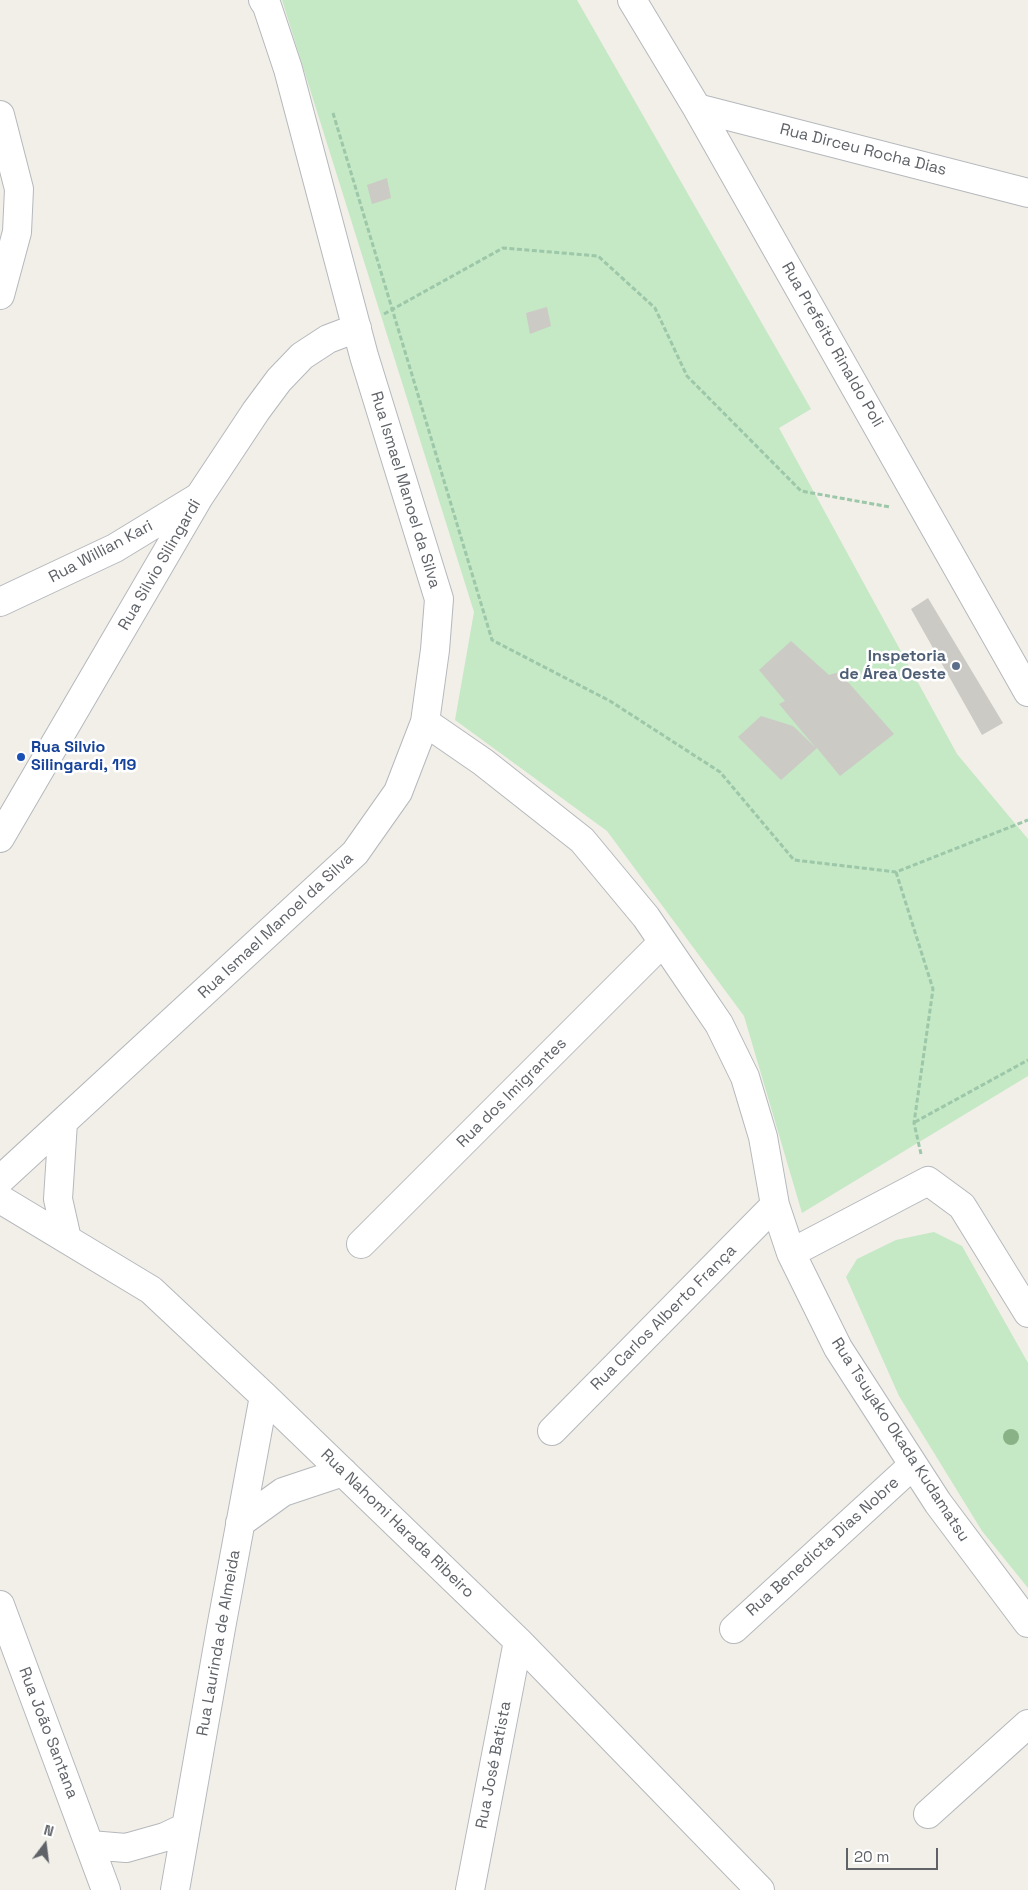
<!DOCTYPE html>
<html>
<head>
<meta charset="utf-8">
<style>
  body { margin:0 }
  #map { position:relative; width:1028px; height:1890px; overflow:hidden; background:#f1efe8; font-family:"Space Grotesk",sans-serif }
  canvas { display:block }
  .north { position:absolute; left:20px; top:1820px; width:50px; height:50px; -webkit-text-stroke:4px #fff; paint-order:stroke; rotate:15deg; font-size:14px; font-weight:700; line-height:20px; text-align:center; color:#5f6368 }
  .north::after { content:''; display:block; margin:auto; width:18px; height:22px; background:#5f6368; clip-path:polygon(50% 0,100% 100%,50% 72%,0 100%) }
  .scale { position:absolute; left:846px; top:1848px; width:92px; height:22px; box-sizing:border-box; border:2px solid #5f6368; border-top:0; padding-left:6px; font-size:15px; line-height:18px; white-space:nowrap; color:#5f6368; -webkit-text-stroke:4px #fff; paint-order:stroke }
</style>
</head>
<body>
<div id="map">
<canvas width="1028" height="1890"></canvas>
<div class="north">N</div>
<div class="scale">20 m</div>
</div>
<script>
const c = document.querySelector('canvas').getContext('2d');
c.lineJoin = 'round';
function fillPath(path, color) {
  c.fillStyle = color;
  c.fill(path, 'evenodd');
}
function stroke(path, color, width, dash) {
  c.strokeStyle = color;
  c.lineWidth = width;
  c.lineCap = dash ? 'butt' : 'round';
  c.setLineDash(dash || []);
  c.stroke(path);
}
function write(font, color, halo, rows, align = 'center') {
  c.font = font + ' "Space Grotesk",sans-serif';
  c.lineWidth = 5;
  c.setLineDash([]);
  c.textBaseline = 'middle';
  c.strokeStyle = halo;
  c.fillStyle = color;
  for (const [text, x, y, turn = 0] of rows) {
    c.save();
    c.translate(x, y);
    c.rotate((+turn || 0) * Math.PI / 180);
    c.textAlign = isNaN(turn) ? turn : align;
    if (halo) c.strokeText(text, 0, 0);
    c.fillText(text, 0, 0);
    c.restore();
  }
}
const green = new Path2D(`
  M282 0H577L811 409 779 428 957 754 1028 839V1076L802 1213 744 1016 607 831 455 720 474 612Z
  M934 1232 962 1246 1028 1363V1588L982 1531 899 1396 846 1277 857 1259 896 1240Z`);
const building = new Path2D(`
  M387 178 391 198 372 204 367 185Z
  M547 307 551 326 530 334 526 313Z
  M928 598 1003 723 982 735 911 609Z
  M791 641 829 675 839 672 894 734 840 776 817 748 781 780 738 737 761 716 793 726 816 748 779 704 785 701 759 670Z`);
const path = new Path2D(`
  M333 113 492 640 610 701 720 772 794 860 896 872 1028 820
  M384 314 503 248 598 256 655 308 687 376 801 491 890 507
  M896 872 933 989 914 1123 921 1154
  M915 1122 1028 1060`);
const minor = new Path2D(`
  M632 0 697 108 1028 692
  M697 108 1028 193
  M0 115 19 189 17 232 0 295
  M0 602 115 548 197 498
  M425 722 483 762 582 840 646 917 663 942 719 1024 745 1077 763 1137 775 1205 791 1253 838 1348 938 1503 1028 1623
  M0 838 199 497 256 411 279 380 302 356 328 339 357 328
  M63 1122 58 1199 67 1239
  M0 1180 355 853 398 792 425 722 435 650 439 599 364 356 288 69 267 6 263 0
  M0 1199 151 1290 264 1396 518 1641 760 1890
  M361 1244 663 942
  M791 1253 928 1181 962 1206 1028 1313
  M552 1431 775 1205
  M240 1523 283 1492 343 1472
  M0 1605 106 1890
  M734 1629 913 1465
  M928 1814 1028 1724
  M90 1845 126 1848 165 1837 186 1827
  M175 1890 221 1628 264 1396
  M470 1890 518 1641`);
const trees = [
  [1011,1437]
];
const markers = [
  [956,666,5,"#5c6f8a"],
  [21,757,5,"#1a4fb4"]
];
const streetNames = [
  ["Rua Dirceu Rocha Dias",863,150,14],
  ["Rua Prefeito Rinaldo Poli",832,345,60],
  ["Rua Ismael Manoel da Silva",405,490,73],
  ["Rua Willian Kari",101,552,-28],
  ["Rua Silvio Silingardi",160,565,-60],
  ["Rua Ismael Manoel da Silva",276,926,-43],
  ["Rua dos Imigrantes",512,1093,-45],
  ["Rua Carlos Alberto França",664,1318,-45],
  ["Rua Tsuyako Okada Kudamatsu",900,1440,57],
  ["Rua Nahomi Harada Ribeiro",397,1524,44],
  ["Rua Benedicta Dias Nobre",823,1547,-42],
  ["Rua Laurinda de Almeida",219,1643,-80],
  ["Rua João Santana",48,1733,69],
  ["Rua José Batista",494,1765,-79]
];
const serviceNames = [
  ["Inspetoria",946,657],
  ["de Área Oeste",946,675]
];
const transitNames = [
  ["Rua Silvio",31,748],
  ["Silingardi, 119",31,766]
];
fillPath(green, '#c5e8c5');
fillPath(building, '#cccac5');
stroke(minor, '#b5b8bc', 30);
stroke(path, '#9cc7a9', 3, [5, 2.5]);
stroke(minor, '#fff', 28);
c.fillStyle = '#89b387';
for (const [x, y] of trees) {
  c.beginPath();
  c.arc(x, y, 8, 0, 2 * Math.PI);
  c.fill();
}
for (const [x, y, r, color] of markers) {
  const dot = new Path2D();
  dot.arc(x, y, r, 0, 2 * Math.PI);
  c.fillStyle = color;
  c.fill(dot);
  stroke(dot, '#fff', 2);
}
write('16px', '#5f6368', '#fff', streetNames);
write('bold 16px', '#4e5e75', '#fff', serviceNames, 'right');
write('bold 16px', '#164399', '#fff', transitNames, 'left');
</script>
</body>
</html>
